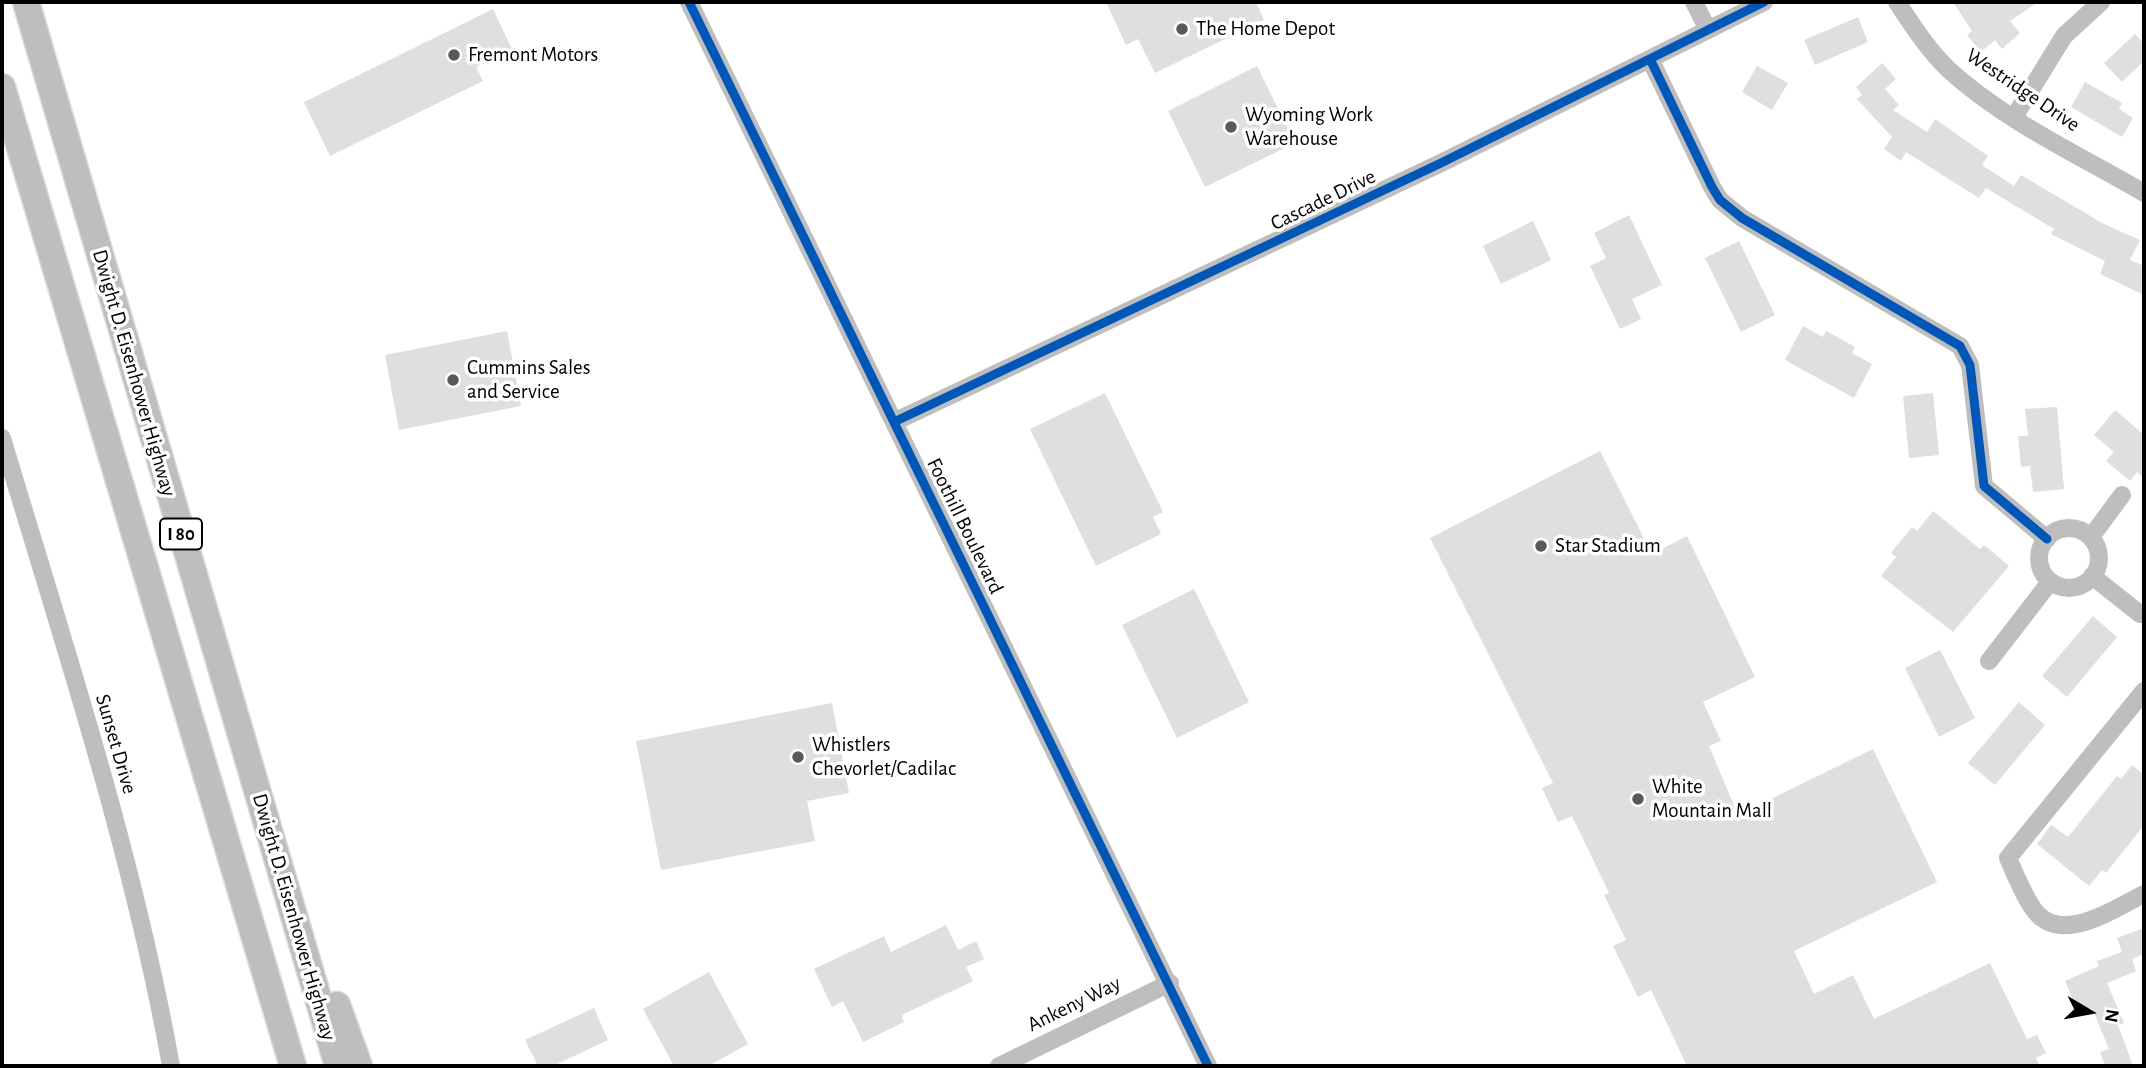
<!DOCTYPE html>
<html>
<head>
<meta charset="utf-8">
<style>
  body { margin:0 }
  #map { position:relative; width:2146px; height:1068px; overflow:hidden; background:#fff; font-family:"Alegreya Sans",sans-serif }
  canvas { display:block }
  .frame { position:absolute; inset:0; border:4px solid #000; pointer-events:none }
  .north { position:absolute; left:2055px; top:977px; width:70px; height:70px; -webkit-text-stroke:5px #fff; paint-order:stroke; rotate:100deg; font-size:19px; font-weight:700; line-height:28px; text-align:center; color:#000 }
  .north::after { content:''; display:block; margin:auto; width:24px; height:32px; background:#000; clip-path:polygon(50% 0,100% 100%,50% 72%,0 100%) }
</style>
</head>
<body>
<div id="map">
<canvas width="2146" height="1068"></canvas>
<div class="frame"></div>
<div class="north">N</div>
</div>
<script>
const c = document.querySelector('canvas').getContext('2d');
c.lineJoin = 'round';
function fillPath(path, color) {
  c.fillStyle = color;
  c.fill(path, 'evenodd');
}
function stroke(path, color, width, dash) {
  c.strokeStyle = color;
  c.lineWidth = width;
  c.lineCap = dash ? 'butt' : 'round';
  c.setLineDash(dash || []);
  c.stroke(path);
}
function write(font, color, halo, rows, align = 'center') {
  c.font = font + ' "Alegreya Sans",sans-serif';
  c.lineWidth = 7;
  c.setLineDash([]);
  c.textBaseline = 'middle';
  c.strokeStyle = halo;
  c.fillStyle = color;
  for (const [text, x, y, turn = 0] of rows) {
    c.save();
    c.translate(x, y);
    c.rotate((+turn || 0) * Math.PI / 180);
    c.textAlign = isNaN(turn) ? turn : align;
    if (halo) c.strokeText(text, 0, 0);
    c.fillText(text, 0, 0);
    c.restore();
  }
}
const building = new Path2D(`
  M1106 2H1256L1264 20 1155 73 1138 39 1126 45Z
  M1953 2H2038L2010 21 2020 33 2002 49 1995 40 1981 52 1967 35 1972 31Z
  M493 9 512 49 476 67 483 81 330 156 304 102Z
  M1858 17 1868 42 1815 65 1804 40Z
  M2135 34 2144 44V61L2122 82 2104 63Z
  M1882 63 1896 79 1885 89 1899 105 1893 110 1927 132 1935 119 1988 156 1982 165 2014 186 2021 175 2102 223 2140 240 2130 260 2144 266V295L2100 274 2105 261 2051 234 2054 229 1986 188 1979 198 1906 152 1901 161 1884 149 1892 137 1857 99 1862 95 1856 87Z
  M1257 66 1295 143 1205 187 1168 111Z
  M1757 66 1788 83 1772 110 1742 92Z
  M2085 82 2122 103 2119 109 2133 118 2122 137 2071 107Z
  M1629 215 1662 285 1632 299 1641 319 1620 329 1590 266 1606 258 1594 233Z
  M1533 221 1551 260 1501 284 1483 246Z
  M1739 241 1775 315 1741 332 1705 258Z
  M1803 326 1823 337 1826 331 1855 347 1852 353 1872 364 1854 398 1785 360Z
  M507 331 521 406 399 430 385 355Z
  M1105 393 1163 512 1153 517 1161 534 1096 566 1030 429Z
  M1933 393 1939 455 1909 458 1903 396Z
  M2057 407 2064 489 2033 492 2030 466 2021 467 2018 436H2028L2025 409Z
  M2115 410 2144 435V478L2137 472 2130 481 2106 461 2114 452 2094 435Z
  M1600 451 1652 554 1687 536 1755 677 1703 702 1721 741 1709 746 1738 815 1873 749 1937 882 1794 951 1814 994 1853 975 1874 1019 1990 963 2027 1039 2037 1035 2046 1053 2036 1058 2040 1066H1687L1651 990 1638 997 1613 946 1626 940 1604 895 1609 893 1572 816 1558 822 1542 788 1553 783 1430 538Z
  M1933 511 1980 549 1984 545 2009 566 1953 632 1881 576 1896 557 1891 553 1912 527 1917 531Z
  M1194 589 1249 702 1177 738 1122 625Z
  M2093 616 2117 637 2067 697 2042 676Z
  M1940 650 1975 718 1939 737 1905 668Z
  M2019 702 2045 725 1995 785 1968 763Z
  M832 703 849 793 807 801 815 841 661 870 636 741Z
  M2132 765 2144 775V825L2106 873 2102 870 2089 886 2037 844 2051 825 2068 837 2117 776 2121 779Z
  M946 925 958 950 976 941 984 959 966 967 973 981 902 1015 904 1022 863 1042 843 1001 832 1007 814 969 884 936 891 952Z
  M2144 928V954L2132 959 2136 971 2107 983 2124 1023 2118 1025 2133 1066H2105L2100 1052 2109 1049 2092 1008 2079 1014 2065 981 2099 966 2097 961 2122 952 2117 938Z
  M709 972 748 1044 708 1066H674L643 1009Z
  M594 1008 608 1040 553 1066H538L525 1040Z`);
const minor = new Path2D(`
  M689 2 1208 1066
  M1694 2 1708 30
  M1897 2C1912 25 1929 51 1949 70 2005 121 2079 155 2144 193
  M1650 59 1712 187 1720 200 1742 218 1960 346 1970 365 1984 486 2047 539
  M2014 117 2064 36 2101 2
  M894 422 1441 163 1764 2
  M2 438C64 645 133 853 171 1066
  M2039 558a30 30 0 1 1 60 0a30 30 0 1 1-60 0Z
  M2091 537 2122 495
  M2092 576 2140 614
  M1989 661 2050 582
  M2144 691 2008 858C2015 874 2022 892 2032 907 2058 948 2113 909 2144 894
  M999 1066 1170 983`);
const highway = new Path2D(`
  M26 2 338 1066
  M2 87 293 1066
  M337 1005 359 1066`);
const cycleway = new Path2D(`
  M689 2 1208 1066
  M1650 59 1712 187 1720 200 1742 218 1960 346 1970 365 1984 486 2047 539
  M894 422 1441 163 1764 2`);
const markers = [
  [1182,29,7,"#595959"],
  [454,55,7,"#595959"],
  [1231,127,7,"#595959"],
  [453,380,7,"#595959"],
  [1541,546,7,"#595959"],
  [798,757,7,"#595959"],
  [1638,799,7,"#595959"]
];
const shields = [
  [181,534,42]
];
const shieldNames = [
  ["I 80",181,534]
];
const poiNames = [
  ["The Home Depot",1196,29],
  ["Fremont Motors",468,55],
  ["Wyoming Work",1245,115],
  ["Warehouse",1245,139],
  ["Cummins Sales",467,368],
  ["and Service",467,392],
  ["Star Stadium",1555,546],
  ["Whistlers",812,745],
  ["Chevorlet/Cadilac",812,769],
  ["White",1652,787],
  ["Mountain Mall",1652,811]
];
const streetNames = [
  ["Westridge Drive",2023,90,34],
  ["Cascade Drive",1323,200,-26],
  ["Dwight D. Eisenhower Highway",134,373,74],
  ["Foothill Boulevard",965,526,64],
  ["Sunset Drive",116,744,74],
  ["Dwight D. Eisenhower Highway",294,917,74],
  ["Ankeny Way",1074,1004,-26]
];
fillPath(building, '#dfdfdf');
stroke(highway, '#dbdbdb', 29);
stroke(minor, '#bebebe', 18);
stroke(highway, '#bebebe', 26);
stroke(cycleway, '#0057b8', 9);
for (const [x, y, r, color] of markers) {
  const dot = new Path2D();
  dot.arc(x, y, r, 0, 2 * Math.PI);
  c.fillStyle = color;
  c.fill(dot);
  stroke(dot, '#fff', 2.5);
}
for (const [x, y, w] of shields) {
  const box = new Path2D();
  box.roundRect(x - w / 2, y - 15.5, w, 31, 5);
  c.fillStyle = '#fff';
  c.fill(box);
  stroke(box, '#000', 2);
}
write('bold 19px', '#000', null, shieldNames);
write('21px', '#000', '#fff', poiNames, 'left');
write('21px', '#000', '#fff', streetNames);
</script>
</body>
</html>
